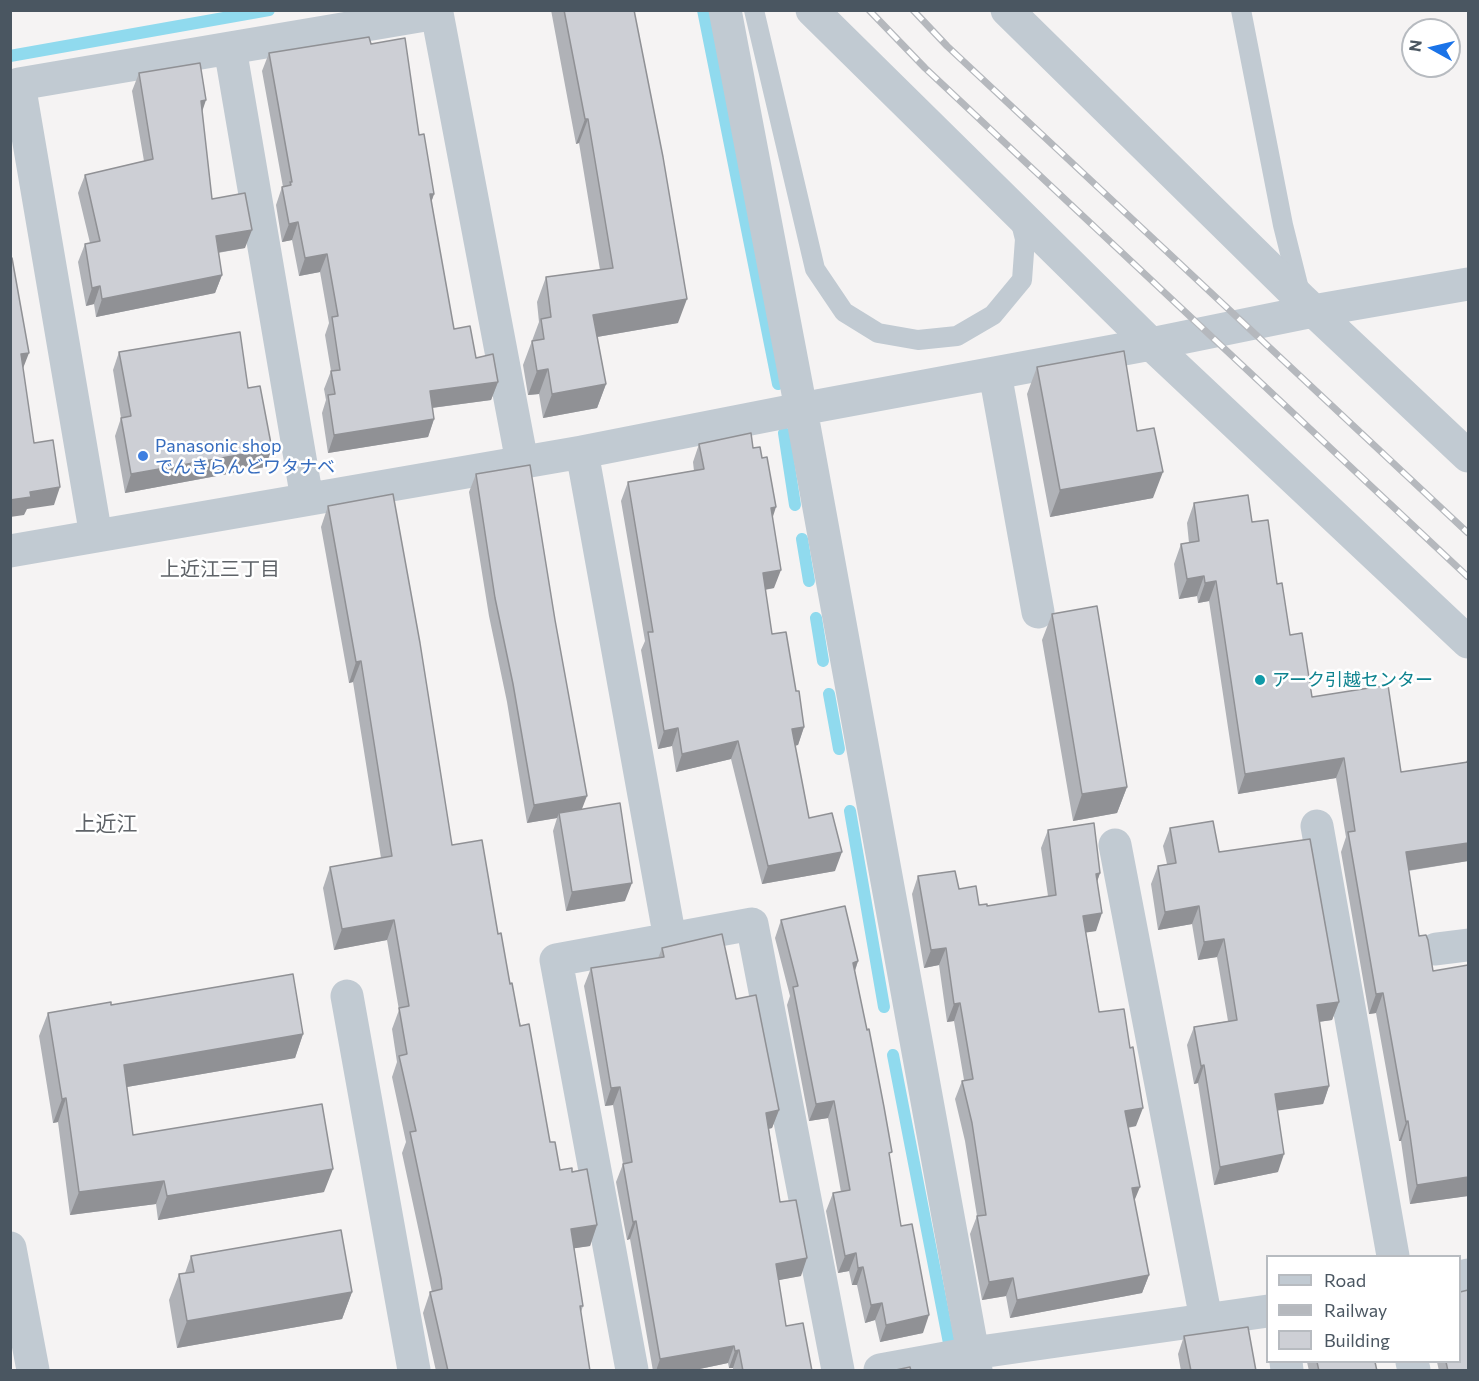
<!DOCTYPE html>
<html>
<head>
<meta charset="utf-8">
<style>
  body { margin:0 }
  #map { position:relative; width:1479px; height:1381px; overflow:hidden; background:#f5f3f3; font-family:Commissioner,sans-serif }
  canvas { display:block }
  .frame { position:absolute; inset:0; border:12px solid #4a5661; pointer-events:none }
  .legend { position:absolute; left:1266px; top:1255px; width:195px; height:108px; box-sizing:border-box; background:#fff; border:2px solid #b7bbc0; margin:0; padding:8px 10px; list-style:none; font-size:18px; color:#4a5661 }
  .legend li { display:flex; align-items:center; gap:12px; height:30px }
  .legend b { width:30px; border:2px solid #b7bbc0 }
  .north { position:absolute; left:1401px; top:18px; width:60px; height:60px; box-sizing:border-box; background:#fff; border:2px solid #b7bbc0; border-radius:50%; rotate:278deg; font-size:16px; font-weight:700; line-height:24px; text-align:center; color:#4a5661 }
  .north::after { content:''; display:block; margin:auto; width:21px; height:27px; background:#1a73e8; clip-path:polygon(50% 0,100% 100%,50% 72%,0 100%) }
</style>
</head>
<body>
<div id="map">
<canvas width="1479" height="1381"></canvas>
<div class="frame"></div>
<ul class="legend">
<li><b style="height:8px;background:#c1cad2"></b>Road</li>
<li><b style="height:8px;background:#b5b8bd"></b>Railway</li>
<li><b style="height:16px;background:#cdcfd5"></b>Building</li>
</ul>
<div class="north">N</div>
</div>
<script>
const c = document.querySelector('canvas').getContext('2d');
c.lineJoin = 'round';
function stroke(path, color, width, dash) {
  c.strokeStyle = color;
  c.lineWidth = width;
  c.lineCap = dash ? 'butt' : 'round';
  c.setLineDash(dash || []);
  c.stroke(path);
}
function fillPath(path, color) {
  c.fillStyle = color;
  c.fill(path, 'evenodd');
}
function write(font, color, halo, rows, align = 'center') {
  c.font = font + ' Commissioner,"Noto Sans JP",sans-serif';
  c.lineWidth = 5;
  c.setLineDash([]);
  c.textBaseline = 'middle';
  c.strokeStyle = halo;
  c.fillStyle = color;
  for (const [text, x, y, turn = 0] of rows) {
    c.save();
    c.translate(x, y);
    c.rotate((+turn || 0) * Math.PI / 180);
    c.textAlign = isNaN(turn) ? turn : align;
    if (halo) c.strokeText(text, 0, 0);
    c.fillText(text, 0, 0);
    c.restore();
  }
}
const stream = new Path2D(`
  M703 10 778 384
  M10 56 269 10
  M784 433 795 505
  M802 539 809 581
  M816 618 823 661
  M829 694 839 749
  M850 811 884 1007
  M893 1055 949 1343`);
const lane = new Path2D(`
  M754 10 815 269 844 312 878 333 918 340 957 336 993 315 1022 280 1025 239 1020 219
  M1241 10 1283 225 1300 293`);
const street = new Path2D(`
  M725 10 801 409 976 1370
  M812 10 1151 344 1468 642
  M1007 10 1301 299 1468 456
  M230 48 437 13 522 462
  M995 373 1038 612
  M96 536 19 84 230 48 307 499
  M10 551 582 452
  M1317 826 1393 1256
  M1115 845 1206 1319
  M670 939 582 452 801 409 1151 344 1313 311 1468 284
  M1436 949 1468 945
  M347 996 414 1370
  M10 1248 33 1370
  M1460 1277 1468 1275
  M1286 1362 1287 1370
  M1412 1362 1414 1370
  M632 1370 556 960 752 924 838 1370
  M880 1370 973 1353 1268 1311`);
const rail = new Path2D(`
  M869 10 925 68 1468 577
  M913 10 947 46 1468 533`);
const wall = new Path2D(`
  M551 10H634L678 323 597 337 606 384 597 408 543 418 539 394 528 395 523 365 539 322 537 302 546 277 600 270 579 143 576 144Z
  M371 44 419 135 434 194 431 202 454 329 476 358 498 382 491 400 432 408 434 419 428 437 328 453 322 413 326 400 324 389 331 371 325 335 329 323 320 272 299 276 292 240 282 242 276 205 282 187H283L262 71 269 53Z
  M139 73 202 112 212 199 245 248 218 253 222 275 215 293 96 317 94 304 86 306 78 262 85 244 90 243 78 193 85 175 144 161 132 91Z
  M119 352 248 388 265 467 125 493 115 436 121 418 113 370Z
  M1037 367 1137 431 1153 498 1050 517 1027 394Z
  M699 444 753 448 772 519 774 588 765 590 772 634 796 691 804 727 798 745 795 746 809 818 835 871 762 884 731 759 676 772 672 746 658 749 641 650 645 641 621 501 628 482 694 471 693 462Z
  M476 474 582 809 625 901 566 911 553 831 557 818 527 823 507 702 489 616 469 492Z
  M1194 503 1252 522 1277 584 1290 635 1312 697 1401 772 1466 762 1468 758V861L1408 871 1419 936 1433 971 1468 965V1200V1196L1410 1204 1401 1141H1399L1376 1013 1369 1014 1341 852 1346 837 1336 778 1238 794 1209 601 1198 603 1197 596 1179 599 1174 564 1181 544 1189 543 1187 523Z
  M328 506 452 845 498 934 550 1142 560 1170 572 1172 597 1225 590 1246 574 1248 583 1306 581 1312 590 1371H436L423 1313 430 1292H432L402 1153 406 1142 392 1077 397 1062 392 1029 399 1010 387 940 334 950 323 888 330 867 381 858 353 682 349 683 321 527Z
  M1052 614 1127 787 1117 813 1073 821 1042 640Z
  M1170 828 1219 852 1339 1002 1332 1020 1319 1022 1329 1086 1323 1104 1277 1110 1278 1172 1214 1185 1198 1083 1194 1084 1187 1045 1194 1027 1228 1021 1217 957 1198 960 1192 924 1158 930 1151 884 1158 866 1167 864 1163 846Z
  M1048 830 1100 873 1097 881 1096 931 1086 932 1099 1012 1136 1126 1128 1128 1134 1201 1149 1275 1142 1293 1010 1318 1006 1296 982 1300 970 1234 977 1216 965 1141 955 1099 962 1081 964 1080 954 1021 947 1022 939 965 924 968 912 894 918 876 959 889 979 905 987 906 1048 896 1041 848Z
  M781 920 858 961 855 971 890 1158 901 1226 923 1333 880 1342 875 1320 865 1323 857 1285H852L849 1271 838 1273 826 1211 833 1193 841 1192 828 1118 809 1121 787 1005 790 996 775 938Z
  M662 948 736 999 779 1110 772 1128 769 1129 780 1202 801 1276 778 1280 786 1326 812 1371H733V1368H729L728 1363 690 1371H653L630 1239 627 1240 616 1182 623 1164 613 1105 605 1106 584 986 591 968 658 958Z
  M111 1005 303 1034 295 1058 127 1087 133 1135 324 1192 158 1220 156 1204 70 1215 58 1122 53 1123 39 1036 48 1013Z
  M191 1256 352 1292 342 1319 177 1348 169 1300 179 1274 185 1273Z
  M1184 1336 1256 1371H1181L1178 1354Z
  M1307 1362H1375L1377 1371H1309Z
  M1437 1362H1460L1468 1371H1439Z`);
const shadedWall = new Path2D(`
  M206 100 200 118 201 101Z
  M585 119H588L579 143 576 144Z
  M430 194H434L428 212Z
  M298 222 292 240 282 242 289 224Z
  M252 230 245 248 209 254 216 236Z
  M327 254 320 272 299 276 305 258Z
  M222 275 215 293 96 317 102 299Z
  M100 286 94 304 86 306 92 288Z
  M687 299 678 323 585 339 593 315Z
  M29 353 22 371 21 354Z
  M548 369 539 394 528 395 537 371Z
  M498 382 491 400 423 409 430 391Z
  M606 384 597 408 543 418 552 394Z
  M434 419 428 437 328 453 334 435Z
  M272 449 265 467 125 493 131 474Z
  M1163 472 1153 498 1050 517 1060 490Z
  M60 487 54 505 27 509 24 515 10 517V500L30 492Z
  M776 507 770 526 771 508Z
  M781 570 774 588 756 591 763 573Z
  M1204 576 1197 596 1179 599 1187 579Z
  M1216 581 1209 601 1198 603 1205 583Z
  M361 661 353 682 349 683 356 662Z
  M804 727 798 745 785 747 792 729Z
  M678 728 672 746 658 749 664 731Z
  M738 741 731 759 676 772 682 754Z
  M1344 758 1336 778 1238 794 1245 774Z
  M1127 787 1117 813 1073 821 1082 794Z
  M587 796 580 814 559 813 557 818 527 823 534 805Z
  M1468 843V861L1398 872 1406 852Z
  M842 852 835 871 762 884 768 866Z
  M1100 873 1094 891 1096 874Z
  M632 883 625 901 566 911 572 892Z
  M1199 906 1192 924 1158 930 1165 912Z
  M1102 913 1096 931 1077 934 1083 916Z
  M394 920 387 940 334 950 342 929Z
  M1224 939 1217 957 1198 960 1204 942Z
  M946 948 939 965 924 968 931 950Z
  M858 961 852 979 853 963Z
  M1383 993 1376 1013 1369 1014 1376 994Z
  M1339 1002 1332 1020 1310 1023 1317 1005Z
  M960 1003 954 1021 947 1022 954 1004Z
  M303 1034 295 1058 115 1089 124 1065Z
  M1204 1065 1198 1083 1194 1084 1201 1066Z
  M1329 1086 1323 1104 1268 1112 1275 1094Z
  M620 1087 613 1105 605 1106 611 1088Z
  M66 1098 58 1122 53 1123 62 1099Z
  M834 1101 828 1118 809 1121 816 1104Z
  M1143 1108 1136 1126 1118 1129 1125 1111Z
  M779 1110 772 1128 760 1130 766 1113Z
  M1408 1121 1401 1141H1399L1406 1122Z
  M1284 1154 1278 1172 1214 1185 1220 1167Z
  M333 1169 324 1192 158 1220 167 1196Z
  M1468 1177V1196L1410 1204 1417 1185Z
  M164 1181 156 1204 70 1215 79 1192Z
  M1140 1187 1133 1204 1132 1188Z
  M636 1221 630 1239 627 1240 633 1222Z
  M597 1225 590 1246 563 1250 571 1229Z
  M856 1253 849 1271 838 1273 845 1256Z
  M807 1258 801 1276 769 1282 776 1264Z
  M863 1267 857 1285H852L858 1268Z
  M1149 1275 1142 1293 1010 1318 1017 1300Z
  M1013 1278 1006 1296 982 1300 989 1282Z
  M352 1292 342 1319 177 1348 187 1321Z
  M882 1303 875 1320 865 1323 871 1305Z
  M929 1315 923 1333 880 1342 886 1325Z
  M734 1346 728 1363 690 1371H656L660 1359Z
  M739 1350 733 1368H729L735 1351Z`);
const building = new Path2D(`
  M564 10H634L663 157 687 299 593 315 606 384 552 394 548 369 537 371 532 341 544 339 541 319 551 317 546 277 613 268 588 119H585Z
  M369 37 371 44 405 38 419 135 424 134 434 194H430L454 329 470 326 476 358 493 354 498 382 430 391 434 419 334 435 328 395 335 394 331 371 340 370 332 317 338 316 327 254 305 258 298 222 289 224 282 187 291 185 290 182H292L269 53Z
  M200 63 206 100 201 101 212 199 245 193 252 230 216 236 222 275 102 299 100 286 92 288 85 244 100 241 85 175 153 159 139 73Z
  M10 258H12L29 353 21 354 34 443 53 440 60 487 30 492 31 497 10 500Z
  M240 332 248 388 260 386 272 449 131 474 121 418 131 416 119 352Z
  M1124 351 1137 431 1154 428 1163 472 1060 490 1037 367Z
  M751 433 753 448 760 447 762 458 767 457 776 507 771 508 781 570 763 573 772 634 786 632 796 691H799L804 727 792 729 809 818 832 813 842 852 768 866 738 741 682 754 678 728 664 731 648 632H653L628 482 704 469 699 444Z
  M530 465 555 620 587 796 534 805 513 684 495 598 476 474Z
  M393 494 420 643 452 845 482 840 498 934 501 933 510 984 512 983 520 1026 529 1024 550 1142H555L560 1170 572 1168V1172L587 1169 597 1225 571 1229 583 1306H580L590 1371H448L430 1292 442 1289 441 1279 410 1132 416 1131 399 1056 407 1054 399 1008 409 1006 394 920 342 929 330 867 392 856 361 661 356 662 328 506Z
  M1248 495 1252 522 1268 520 1277 584 1282 583 1290 635 1302 633 1312 697 1388 685 1401 772 1468 762V758V843L1406 852 1419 936 1426 935 1428 940 1433 971 1468 965V1177L1417 1185 1408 1121 1406 1122 1383 993 1376 994 1348 832 1355 831 1344 758 1245 774 1216 581 1205 583 1204 576 1187 579 1181 544 1199 541 1194 503Z
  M1097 606 1127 787 1082 794 1052 614Z
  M620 803 632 883 572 892 559 813Z
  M1213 821 1219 852 1310 839 1339 1002 1317 1005 1329 1086 1275 1094 1284 1154 1220 1167 1204 1065 1201 1066 1194 1027 1237 1020 1224 939 1204 942 1199 906 1165 912 1158 866 1176 863 1170 828Z
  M1094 823 1100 873 1096 874 1102 913 1083 916 1099 1012 1124 1009 1130 1048 1133 1047 1143 1108 1125 1111 1140 1187 1132 1188 1149 1275 1017 1300 1013 1278 989 1282 977 1216 986 1215 972 1123 962 1081 973 1079 960 1003 954 1004 946 948 931 950 918 876 955 871 959 889 976 886 979 905 987 904V906L1056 895 1048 830Z
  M845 906 858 961 853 963 867 1030 869 1029 884 1107 892 1152 889 1153 901 1226 912 1224 929 1315 886 1325 882 1303 871 1305 863 1267 858 1268 856 1253 845 1256 833 1193 850 1190 834 1101 816 1104 793 987 798 986 781 920Z
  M722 934 736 999 756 995 779 1110 766 1113 780 1202 796 1200 807 1258 776 1264 786 1326 803 1323 812 1371H743L739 1350 735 1351 734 1346 660 1359 636 1221 633 1222 623 1164 632 1162 620 1087 611 1088 591 968 664 957 662 948Z
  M293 974 303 1034 124 1065 133 1135 322 1104 333 1169 167 1196 164 1181 79 1192 66 1098 62 1099 48 1013 111 1002V1005Z
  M341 1230 352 1292 187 1321 179 1274 194 1272 191 1256Z
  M1468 1290V1371H1448L1446 1362H1460V1292Z
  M1248 1327 1256 1371H1191L1184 1336Z
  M1317 1362H1375L1377 1371H1319Z
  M910 1367 911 1371H891Z`);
const markers = [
  [143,456,6,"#3f7fe0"],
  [1260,680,6,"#0f9aa8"]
];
const shopNames = [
  ["Panasonic shop",155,446],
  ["でんきらんどワタナベ",155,467]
];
const cultureNames = [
  ["アーク引越センター",1272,680]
];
const neighbourhoodNames = [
  ["上近江三丁目",220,569]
];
const quarterNames = [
  ["上近江",106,824]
];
stroke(stream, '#90daee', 12);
stroke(lane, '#c1cad2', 20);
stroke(street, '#c1cad2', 33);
stroke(rail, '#b5b8bd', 7);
stroke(rail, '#fff', 4.5, [14]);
fillPath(wall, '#b0b2b7');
fillPath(shadedWall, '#909195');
fillPath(building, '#cdcfd5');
stroke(building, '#909195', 1.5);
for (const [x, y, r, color] of markers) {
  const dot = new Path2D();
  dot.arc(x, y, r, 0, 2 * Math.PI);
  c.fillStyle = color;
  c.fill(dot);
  stroke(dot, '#fff', 2);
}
write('18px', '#366cbe', '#fff', shopNames, 'left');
write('18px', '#0d838f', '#fff', cultureNames, 'left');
write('20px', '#5f6368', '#fff', neighbourhoodNames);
write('21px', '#5f6368', '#fff', quarterNames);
</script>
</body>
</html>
